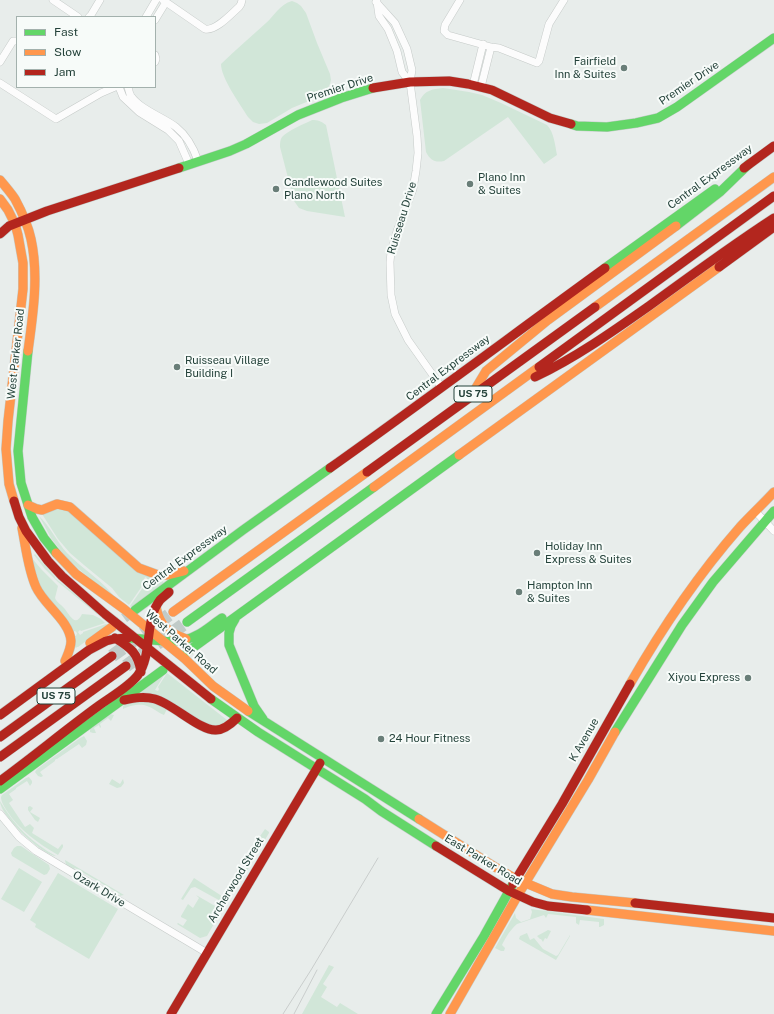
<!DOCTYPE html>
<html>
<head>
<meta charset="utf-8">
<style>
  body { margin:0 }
  #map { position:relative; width:774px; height:1014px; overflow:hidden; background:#e8edeb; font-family:"Public Sans",sans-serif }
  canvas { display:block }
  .legend { position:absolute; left:16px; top:16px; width:140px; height:72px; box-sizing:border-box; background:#f7fbf9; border:1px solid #a3b1ad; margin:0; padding:5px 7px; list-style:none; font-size:12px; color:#24423a }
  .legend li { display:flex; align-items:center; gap:8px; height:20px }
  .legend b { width:20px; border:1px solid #a3b1ad }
</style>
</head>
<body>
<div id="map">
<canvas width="774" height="1014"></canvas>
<ul class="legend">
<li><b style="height:5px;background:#63d668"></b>Fast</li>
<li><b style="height:5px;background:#ff974d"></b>Slow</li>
<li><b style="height:5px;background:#b3261e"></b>Jam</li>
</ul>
</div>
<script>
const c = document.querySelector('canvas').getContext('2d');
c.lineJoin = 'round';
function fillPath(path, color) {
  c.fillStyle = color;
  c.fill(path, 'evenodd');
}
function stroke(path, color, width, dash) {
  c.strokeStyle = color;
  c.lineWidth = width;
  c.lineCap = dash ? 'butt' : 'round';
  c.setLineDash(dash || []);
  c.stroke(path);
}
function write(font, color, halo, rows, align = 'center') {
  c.font = font + ' "Public Sans",sans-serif';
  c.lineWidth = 4;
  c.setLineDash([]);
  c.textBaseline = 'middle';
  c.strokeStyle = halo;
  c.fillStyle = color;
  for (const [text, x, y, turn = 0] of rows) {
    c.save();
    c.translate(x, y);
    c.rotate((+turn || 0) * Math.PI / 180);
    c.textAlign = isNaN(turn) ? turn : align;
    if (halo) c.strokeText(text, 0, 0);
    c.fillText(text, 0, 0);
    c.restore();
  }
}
const green = new Path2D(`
  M292 1 297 3 301 6 306 13 317 43 330 74 331 80 330 84 326 92 321 96 292 108 267 123 259 124 253 122 248 117C240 104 221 78 221 64 235 50 251 37 266 23 274 16 280 4 292 1Z
  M443 88 469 92 482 95 501 103 547 125C554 132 555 145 557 155L544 164 508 117 444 161C435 163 430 160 426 152L420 100C425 90 433 89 443 88Z
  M312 120C318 120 321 121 326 125L345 217 307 211 299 208 294 201 280 147C280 143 280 140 282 137 287 131 304 124 312 120Z
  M56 509 66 510 162 579 164 584 132 608 130 606 146 583 147 578 145 577 144 580 145 582 129 605 119 597 112 588 84 565 70 553 58 539 42 514Z
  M39 516C50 526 57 542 67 553 83 570 104 581 117 600L81 571 65 556 51 538Z
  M35 554 55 577V578L98 613 97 614 58 582 44 568 34 555Z
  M30 556 42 570 58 586 55 598C57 603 61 604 64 608 69 613 75 629 82 614L93 615 101 619 105 623 81 631 80 630 78 632 80 635 83 633V632L106 624 108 625 78 647H77L76 648 75 647 74 636H76L77 633 75 631 73 632 44 596Z
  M166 672 155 690 158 691 159 689 158 687 167 673 227 720 226 723 214 727 142 694 141 689Z
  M130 702H155L167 709 164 715C158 713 154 708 147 706 141 703 128 706 123 709V706Z
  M110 714 114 715 111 721 108 718 100 724 101 727 100 728 99 725 94 728 96 733H93L90 732V729L91 728Z
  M84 736 87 741 86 745 82 748 79 744 57 759H56L55 760V761L40 772 43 776 41 777 38 776 35 772 37 769 80 738Z
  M29 777 32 781V783L30 786 27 781 16 788V789L9 794 13 800 9 803 25 827 30 824 34 828 32 833 58 849 62 844 63 845V847L58 855C38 843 20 831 7 811 4 806 1 802 1 797L2 795 26 778Z
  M112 779 120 784 123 779 124 783 121 787 117 788 109 784Z
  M0 801C14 825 32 843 56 856 42 855 0 816 0 801Z
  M30 806 33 808 30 812 40 818 38 822 35 820 28 810V807Z
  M265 829 269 832V833L257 853 256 852 258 848 254 845Z
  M17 846H21L49 865 50 869 47 874 44 875 12 856 11 853 14 848Z
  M252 858 254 859 238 886 232 883 236 877 240 878Z
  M65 860 124 895 119 896 120 894 75 868 73 870 66 865Z
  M19 868 42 882 24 912 1 899Z
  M58 873 118 909 89 959 35 927 36 924 30 920Z
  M194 878 228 900 226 904 195 887 191 888 183 900 181 899Z
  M196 895 222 910 207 936 200 938 177 924 178 923 183 926 187 920 181 917V916L188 904 193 908 199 898Z
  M531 909 604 919V925L600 927H599V922L580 920 579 925 576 923V917L548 914 546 918 544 915 517 924C510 930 506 937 502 945L505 948 504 951H501L495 948 515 913 516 918 521 922 530 919 532 912Z
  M548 930 551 931 547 939 545 938 543 942 541 939H540L537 936Z
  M527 933 530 940 534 938 543 949 556 956 558 955 570 935V936L556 960 519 939 520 936Z
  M329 965 334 967 323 984 327 987 321 997 337 1007 340 1003 358 1014H302Z`);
const secondaryTunnel = new Path2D(`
  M112 627 135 610`);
const highwayTunnel = new Path2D(`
  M112 656 173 612
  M126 666 187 622`);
const street = new Path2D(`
  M53 0 78 17
  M163 0 205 29C216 31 231 14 239 7L241 4 242 0
  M460 0 445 25 444 31 448 35 491 47 499 48 537 63 539 61 549 24 564 0
  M376 2 395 23 407 49 412 70 410 82 417 136 418 153 416 171 413 189 397 231 391 252 390 262 391 295 395 314 408 340 442 388
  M377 2 379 16 388 29 397 51 402 72 410 82
  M89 17 91 15 100 0
  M146 17 156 0
  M155 20 166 2
  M155 55 156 59 155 62
  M0 62 13 41H17
  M0 83 56 119 101 93 115 87
  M473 85 483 44
  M119 87 123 97 139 112 168 130 179 141 189 164
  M128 87C129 90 129 93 131 96 141 110 163 117 176 127 186 135 194 149 198 161
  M481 87 491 47
  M755 511 774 531
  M0 814 19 837 36 851 207 953`);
const fast = new Path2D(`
  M571 124 577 126 607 127 636 123 658 118 677 107 774 38
  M179 168 230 151 246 144 298 115 341 98 373 88
  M676 226 720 192 749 164
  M605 268 715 189
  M28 351 18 451 21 483 32 517 44 538 56 553
  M135 610 243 530 330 468
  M235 619 231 626 229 633V645L254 706 263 719
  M187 622 374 487
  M128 638C145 638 168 644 184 640 199 637 210 626 222 618
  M187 652 459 455
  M211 699 258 732 365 799 381 811 436 846
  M248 711 419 819
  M615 732 682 625 713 582 774 511
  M0 789 163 670
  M436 1014 484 936 513 884`);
const slow = new Path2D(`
  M0 180C5 186 11 193 15 199 22 212 28 225 31 239 39 275 33 315 28 351
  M0 199 8 210 15 224 18 235 23 263V289L8 421 6 449 9 484 14 501
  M595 307 774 177
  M474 391 486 371 548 320 676 226
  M459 455 719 267
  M374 487 539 367
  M28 505 37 509 42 510 57 504 70 507 139 568 158 575H168L184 571
  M22 528C26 548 28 569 36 587 44 605 70 621 71 641 71 648 68 654 65 661
  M56 553 76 574 124 609 185 659 213 686 248 711
  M156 607C160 626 168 632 186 639
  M173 612 367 472
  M90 643 112 627
  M630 684C662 628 698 575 740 527 751 515 763 504 774 492
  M419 819 495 867 516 879 552 894 572 897 635 903
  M587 910 774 931
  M450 1014 518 895 588 780 615 732`);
const jam = new Path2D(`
  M373 88 410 82 449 81 468 84 492 90 550 118 571 124
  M744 168 774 146
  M0 234 9 226 47 211 179 168
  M719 267 774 227
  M539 367 774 196
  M535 377C575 358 612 332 649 306 690 276 731 246 774 218
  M330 468C423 402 514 334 605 268
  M367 472 595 307
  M14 501 19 517 26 531 48 561 62 576 105 614 211 699
  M115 638C131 648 138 653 141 672
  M124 700C134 698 144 696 155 699 173 704 200 731 216 730 224 730 231 724 237 718
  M0 715 89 650 106 641 114 639 128 638
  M0 737 112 656
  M0 757 126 666
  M0 781C33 757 64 731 97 707 109 698 129 687 138 675 153 653 144 621 160 600 163 597 166 595 169 592
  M436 846 509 891 533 902 548 906 587 910
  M513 884 562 804 630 684
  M635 903 774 918
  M171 1014 320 763`);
const tram = new Path2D(`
  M283 1014 311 970 378 858
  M294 1014 317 970`);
const markers = [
  [624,68,4,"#697e78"],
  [470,184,4,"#697e78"],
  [276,189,4,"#697e78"],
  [177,367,4,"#697e78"],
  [537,553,4,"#697e78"],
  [519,592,4,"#697e78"],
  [748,678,4,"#697e78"],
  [381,739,4,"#697e78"]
];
const shields = [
  [473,394,38],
  [56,696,38]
];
const shieldNames = [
  ["US 75",473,394],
  ["US 75",56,696]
];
const poiNames = [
  ["Fairfield",616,62,"right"],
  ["Inn & Suites",616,75,"right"],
  ["Plano Inn",478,178],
  ["& Suites",478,191],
  ["Candlewood Suites",284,183],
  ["Plano North",284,196],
  ["Ruisseau Village",185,361],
  ["Building I",185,374],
  ["Holiday Inn",545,547],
  ["Express & Suites",545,560],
  ["Hampton Inn",527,586],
  ["& Suites",527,599],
  ["Xiyou Express",740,678,"right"],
  ["24 Hour Fitness",389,739]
];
const streetNames = [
  ["Premier Drive",689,83,-34],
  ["Premier Drive",340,88,-18],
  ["Central Expressway",710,177,-36],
  ["Ruisseau Drive",402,218,-73],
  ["West Parker Road",16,354,-84],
  ["Central Expressway",448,368,-37],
  ["Central Expressway",185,558,-36],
  ["West Parker Road",181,642,41],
  ["K Avenue",584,740,-60],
  ["East Parker Road",483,860,31],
  ["Archerwood Street",236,880,-59],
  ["Ozark Drive",99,889,31]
];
fillPath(green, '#d1e6d8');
stroke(secondaryTunnel, '#c1cbc8', 10, [10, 5]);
stroke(highwayTunnel, '#c1cbc8', 13, [13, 6]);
stroke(street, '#c5cac8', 8);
stroke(fast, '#c3cbc8', 10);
stroke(slow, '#c3cbc8', 10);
stroke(jam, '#c3cbc8', 10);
stroke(street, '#fcfcfc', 7);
stroke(fast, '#63d668', 9);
stroke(slow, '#ff974d', 9);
stroke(jam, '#b3261e', 9);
stroke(tram, '#c9cdcc', 1);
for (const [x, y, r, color] of markers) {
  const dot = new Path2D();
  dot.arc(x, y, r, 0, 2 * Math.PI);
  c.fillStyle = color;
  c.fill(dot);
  stroke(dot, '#f7fbf9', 1.5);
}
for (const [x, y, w] of shields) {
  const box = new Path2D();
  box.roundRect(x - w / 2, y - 8, w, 16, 3);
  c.fillStyle = '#f7fbf9';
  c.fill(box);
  stroke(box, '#24423a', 1);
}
write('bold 10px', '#24423a', null, shieldNames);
write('11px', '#24423a', '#f7fbf9', poiNames, 'left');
write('11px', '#24423a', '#f7fbf9', streetNames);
</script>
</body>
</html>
